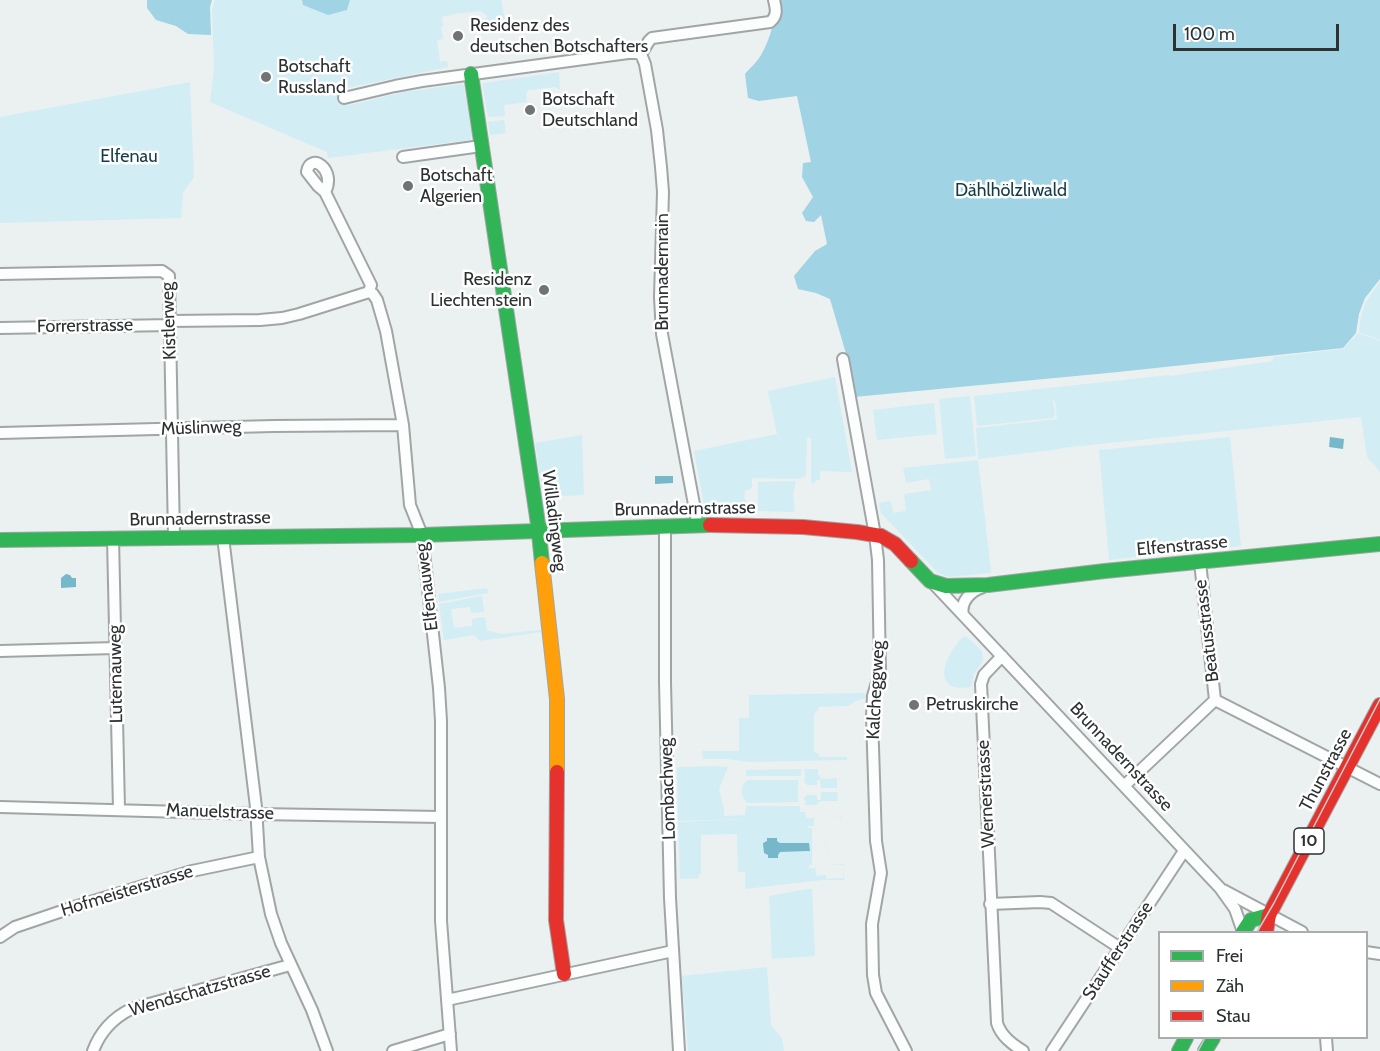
<!DOCTYPE html>
<html>
<head>
<meta charset="utf-8">
<style>
  body { margin:0 }
  #map { position:relative; width:1380px; height:1051px; overflow:hidden; background:#ebf0f1; font-family:Cabin,sans-serif }
  canvas { display:block }
  .legend { position:absolute; left:1158px; top:931px; width:210px; height:108px; box-sizing:border-box; background:#fff; border:2px solid #abadad; margin:0; padding:8px 10px; list-style:none; font-size:18px; color:#2d3132 }
  .legend li { display:flex; align-items:center; gap:12px; height:30px }
  .legend b { width:30px; border:2px solid #abadad }
  .scale { position:absolute; left:1173px; top:24px; width:166px; height:27px; box-sizing:border-box; border:3px solid #2d3132; border-top:0; padding-left:8px; font-size:18px; line-height:21px; white-space:nowrap; color:#2d3132; -webkit-text-stroke:4px #fff; paint-order:stroke }
</style>
</head>
<body>
<div id="map">
<canvas width="1380" height="1051"></canvas>
<ul class="legend">
<li><b style="height:8px;background:#30b455"></b>Frei</li>
<li><b style="height:8px;background:#ff9f0a"></b>Zäh</li>
<li><b style="height:8px;background:#e5322d"></b>Stau</li>
</ul>
<div class="scale">100 m</div>
</div>
<script>
const c = document.querySelector('canvas').getContext('2d');
c.lineJoin = 'round';
function fillPath(path, color) {
  c.fillStyle = color;
  c.fill(path, 'evenodd');
}
function stroke(path, color, width, dash) {
  c.strokeStyle = color;
  c.lineWidth = width;
  c.lineCap = dash ? 'butt' : 'round';
  c.setLineDash(dash || []);
  c.stroke(path);
}
function write(font, color, halo, rows, align = 'center') {
  c.font = font + ' Cabin,sans-serif';
  c.lineWidth = 5;
  c.setLineDash([]);
  c.textBaseline = 'middle';
  c.strokeStyle = halo;
  c.fillStyle = color;
  for (const [text, x, y, turn = 0] of rows) {
    c.save();
    c.translate(x, y);
    c.rotate((+turn || 0) * Math.PI / 180);
    c.textAlign = isNaN(turn) ? turn : align;
    if (halo) c.strokeText(text, 0, 0);
    c.fillText(text, 0, 0);
    c.restore();
  }
}
const green = new Path2D(`
  M215 0H302L303 5 347 10 350 0H501L506 27 493 29V31L485 33 483 20 486 18 487 16 481 11 454 14 442 17 443 26 441 27 443 39 437 40 440 62 447 61 448 67 352 87 347 88 344 92 346 102 350 105 404 92 462 84 464 86 472 136 470 140 328 158 327 152 210 102 214 68 212 10Z
  M559 72 560 90 555 87 528 90 526 94 527 102 504 105 505 116 488 117 482 84 483 83Z
  M190 82 194 177 183 193 181 218 0 223V117Z
  M504 120 506 133 490 135 488 122Z
  M1380 282V340L1359 332C1361 308 1366 300 1380 282Z
  M1358 333 1380 341V472L1367 457 1361 417 1061 448 1060 449 978 459 976 428 1057 419 1055 400 1053 401 1055 415 1053 418 977 426 974 396 1169 375 1170 376 1273 361V357L1343 349Z
  M835 377 852 472 820 471V480H817L813 484 811 482V438H807L806 476 798 479 752 478V488L745 491 744 497 747 502 752 504V516L706 515 694 451 777 434 768 391Z
  M970 396 976 456 945 459 939 399Z
  M934 403 937 434 877 440 873 410Z
  M582 435 584 495 543 497 535 443Z
  M1230 437 1241 546 1109 560 1099 450Z
  M978 460 991 571 990 573 949 577 938 573 881 513 879 503 891 501 893 513 906 511 904 494 931 490 929 479 906 483 903 468Z
  M796 481 793 495 795 512 758 511V482Z
  M487 588 488 593 439 602 438 594Z
  M482 596 484 612 471 613 470 607 451 609 454 628 472 626V619L485 617 487 631H490L502 634 538 630 541 631V632L480 641 474 635 444 640 439 604C454 602 468 598 482 596Z
  M966 636 982 651 983 661 974 674 971 687C929 694 945 654 963 637Z
  M864 693 868 697 856 701 848 706 819 707 818 710 814 714V752L819 754V757H847V760L750 762 727 759H703L702 751H739V718H749V695Z
  M717 766 728 767 719 789 724 809V816L745 815 746 806H800V812H805L806 818 842 817V823L841 817 814 818V831V826H808V828H812V865H809V868H815V863L816 876 826 875V879L843 878V865H830V853C823 850 824 843 830 839L829 828 830 840 827 841 825 848 830 853V865L843 864 844 880H822L745 889V872H738L737 834 701 835V874H699V878L680 879 678 822 744 819 678 821 677 767ZM777 838V841L780 843H809L810 851 780 852 778 855 768 858V855L766 853V842Z
  M801 769V776H746V770Z
  M804 769H818V774L821 779 837 778V788H821L820 780H817V785H807L804 782 805 777Z
  M747 780H798V802L747 803C741 796 739 787 747 780Z
  M821 792H837L838 801H821L816 805H805L806 803 804 798 807 795H817V800H821Z
  M807 889H812L815 956 772 959 769 896Z
  M767 967 771 1025 782 1038 784 1051H688L682 976Z`);
const forest = new Path2D(`
  M147 0H212L210 7 211 35 188 34 176 26 156 20 147 8Z
  M302 0H350L347 10 328 15 303 5Z
  M776 0H1380V279L1365 298 1359 314 1356 333 1343 348 1118 372 854 397 847 357 830 299 816 293 798 289 794 276 815 251 827 244 821 215 814 222 806 221 802 213 813 197 802 177 803 163 811 162 797 96 759 101 748 98 745 74C750 68 757 62 761 55 770 40 776 18 776 0Z`);
const water = new Path2D(`
  M1330 437 1344 439 1343 449 1329 447Z
  M655 476H673V483L655 484Z
  M66 574 70 575 72 578H76V587L61 588V578Z
  M767 838H777V841L780 843H809L810 851 780 852 778 855V858H768V855L764 853 763 843 767 841Z`);
const street = new Path2D(`
  M641 54 645 64 657 130 661 167 663 192 660 297 662 334 696 515 697 525
  M641 54 649 41 652 38 770 22C778 16 776 8 774 0
  M344 98 395 86 422 81 628 53H636L641 54
  M403 157 481 146
  M325 192 318 186 307 172C310 151 337 170 325 192L371 285 369 292
  M0 274 162 271 169 276 174 537
  M369 292 373 294 377 300 386 331 403 425 410 505 422 535 439 688 441 721V921L451 1051
  M171 321 260 320 282 318 299 314 369 292
  M0 328 171 325
  M843 359 875 535 878 560 880 672 873 696 872 716 876 841 881 873 872 924 873 975 876 993 906 1051
  M0 433 273 426 403 425
  M665 527V682L670 898 679 1051
  M223 537 256 807 259 857 271 914 281 943 312 1010 327 1051
  M113 538 119 809
  M932 582 1220 888 1235 909 1243 932
  M963 615C960 601 971 591 983 587
  M0 651 116 648
  M1002 656 984 675 981 684 997 1023C1001 1036 1012 1044 1023 1051
  M1215 700 1380 784
  M1124 786 1215 700 1200 562
  M0 807 257 814 441 817
  M1223 890 1302 932
  M990 904 1040 902 1051 903 1120 948
  M0 937 15 927 74 907 192 871 259 857
  M1366 952 1380 954
  M447 1000 673 951
  M1326 1038 1327 1051
  M93 1051C100 1032 113 1018 131 1009L290 965
  M393 1051 450 1034
  M1052 1051 1184 851`);
const fast = new Path2D(`
  M471 74 538 524 542 563
  M0 540 422 535 710 525
  M911 561 930 581 946 586 988 585 1105 571 1380 544
  M1243 932 1251 920 1269 915
  M1179 1051 1186 1038
  M1205 1051 1213 1038`);
const slow = new Path2D(`
  M542 563 557 699V772`);
const jam = new Path2D(`
  M710 525 803 527 857 532 881 536 895 544 911 561
  M557 772 556 920 564 974
  M1266 932 1269 915 1380 705`);
const tram = new Path2D(`
  M1257 932 1274 903 1380 699
  M1198 1051 1205 1038`);
const markers = [
  [458,36,6,"#707475"],
  [266,77,6,"#707475"],
  [530,110,6,"#707475"],
  [408,186,6,"#707475"],
  [544,290,6,"#707475"],
  [914,705,6,"#707475"]
];
const shields = [
  [1309,841,30]
];
const shieldNames = [
  ["10",1309,841]
];
const poiNames = [
  ["Residenz des",470,26],
  ["deutschen Botschafters",470,47],
  ["Botschaft",278,67],
  ["Russland",278,88],
  ["Botschaft",542,100],
  ["Deutschland",542,121],
  ["Botschaft",420,176],
  ["Algerien",420,197],
  ["Residenz",532,280,"right"],
  ["Liechtenstein",532,301,"right"],
  ["Petruskirche",926,705]
];
const parkNames = [
  ["Elfenau",129,157],
  ["Dählhölzliwald",1011,191]
];
const streetNames = [
  ["Brunnadernrain",663,272,-90],
  ["Kistlerweg",169,321,-92],
  ["Forrerstrasse",85,326,-1],
  ["Müslinweg",201,428,-2],
  ["Brunnadernstrasse",685,509,-1],
  ["Brunnadernstrasse",200,519,-1],
  ["Willadingweg",554,521,83],
  ["Elfenstrasse",1182,546,-5],
  ["Elfenauweg",427,587,-97],
  ["Beatusstrasse",1207,631,-97],
  ["Luternauweg",116,674,-91],
  ["Kalcheggweg",876,690,-87],
  ["Brunnadernstrasse",1121,757,47],
  ["Thunstrasse",1326,770,-62],
  ["Lombachweg",668,789,-92],
  ["Wernerstrasse",986,794,-93],
  ["Manuelstrasse",220,812,2],
  ["Hofmeisterstrasse",127,891,-17],
  ["Staufferstrasse",1118,951,-57],
  ["Wendschatzstrasse",200,991,-16]
];
fillPath(green, '#d3edf5');
fillPath(forest, '#a0d3e3');
fillPath(water, '#77b7ca');
stroke(street, '#a1a5a6', 14);
stroke(fast, '#a1a5a6', 16);
stroke(slow, '#a1a5a6', 16);
stroke(jam, '#a1a5a6', 16);
stroke(street, '#fcfdfd', 10);
stroke(fast, '#30b455', 14);
stroke(slow, '#ff9f0a', 14);
stroke(jam, '#e5322d', 14);
stroke(tram, '#cbcccc', 1.5);
for (const [x, y, r, color] of markers) {
  const dot = new Path2D();
  dot.arc(x, y, r, 0, 2 * Math.PI);
  c.fillStyle = color;
  c.fill(dot);
  stroke(dot, '#fff', 2);
}
for (const [x, y, w] of shields) {
  const box = new Path2D();
  box.roundRect(x - w / 2, y - 13, w, 26, 4.5);
  c.fillStyle = '#fff';
  c.fill(box);
  stroke(box, '#2d3132', 1.5);
}
write('bold 16px', '#2d3132', null, shieldNames);
write('18px', '#2d3132', '#fff', poiNames, 'left');
write('18px', '#133c48', '#fff', parkNames);
write('18px', '#2d3132', '#fff', streetNames);
</script>
</body>
</html>
